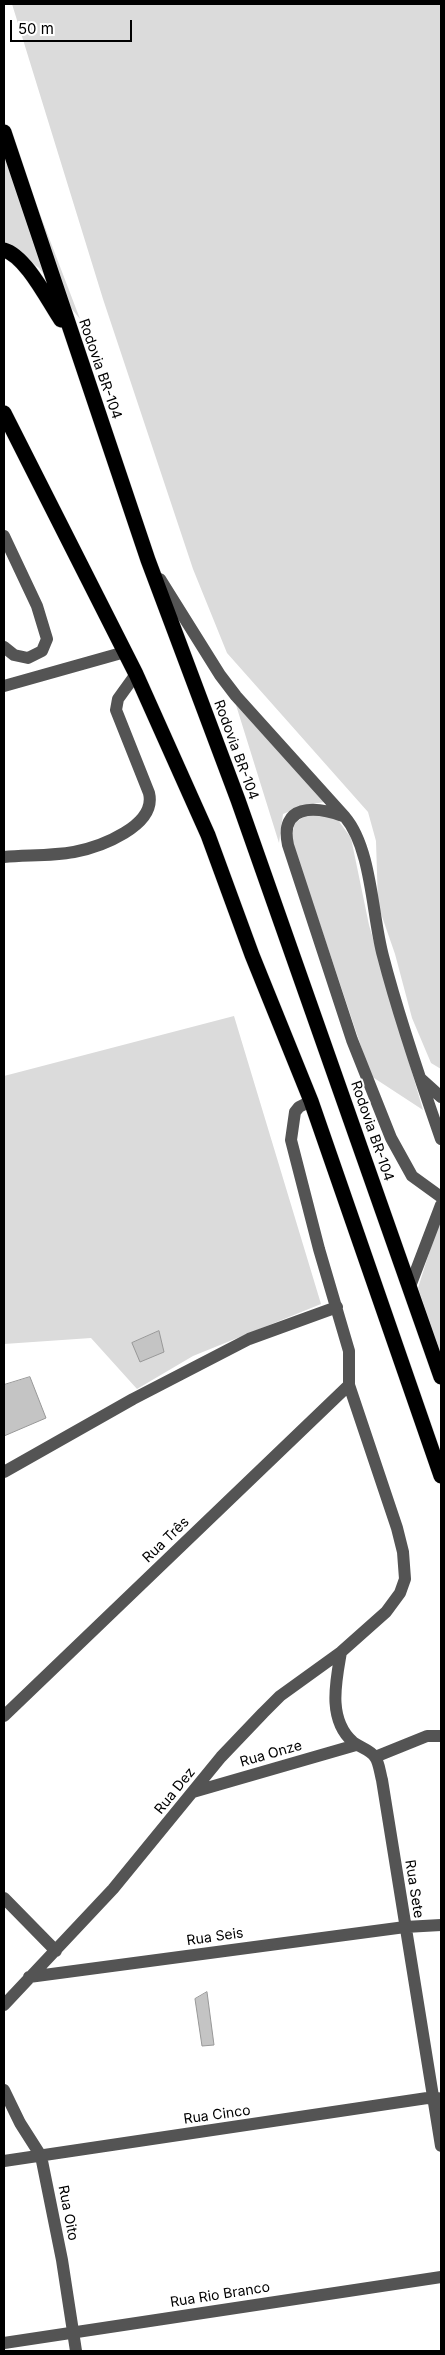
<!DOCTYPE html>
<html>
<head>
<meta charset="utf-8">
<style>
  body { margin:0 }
  #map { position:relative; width:445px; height:2355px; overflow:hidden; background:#fff; font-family:Inter,sans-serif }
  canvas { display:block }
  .frame { position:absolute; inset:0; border:5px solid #000; pointer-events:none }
  .scale { position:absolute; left:10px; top:20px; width:122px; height:22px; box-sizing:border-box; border:2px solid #000; border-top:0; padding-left:6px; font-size:15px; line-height:18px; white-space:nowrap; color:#000; -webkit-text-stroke:4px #fff; paint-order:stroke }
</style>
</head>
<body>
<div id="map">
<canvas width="445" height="2355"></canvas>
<div class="frame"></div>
<div class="scale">50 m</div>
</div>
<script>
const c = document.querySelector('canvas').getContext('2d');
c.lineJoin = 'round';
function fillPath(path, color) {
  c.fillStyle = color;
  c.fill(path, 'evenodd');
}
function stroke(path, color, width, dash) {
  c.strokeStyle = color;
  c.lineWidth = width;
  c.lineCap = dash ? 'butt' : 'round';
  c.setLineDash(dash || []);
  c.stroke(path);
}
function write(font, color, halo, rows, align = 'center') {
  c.font = font + ' Inter,sans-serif';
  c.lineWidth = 4;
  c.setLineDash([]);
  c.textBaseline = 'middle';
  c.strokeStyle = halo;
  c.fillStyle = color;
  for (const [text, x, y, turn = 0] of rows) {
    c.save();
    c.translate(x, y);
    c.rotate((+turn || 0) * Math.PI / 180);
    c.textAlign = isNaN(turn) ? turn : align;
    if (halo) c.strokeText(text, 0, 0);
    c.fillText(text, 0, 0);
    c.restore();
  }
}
const green = new Path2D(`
  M12 4H441V1069L431 1063 412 1018 395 954 378 905 376 841 368 812 227 653 193 569 103 299Z
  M4 120 80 319 39 268 4 243Z
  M236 705 325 802 305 805 283 814 279 843Z
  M320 813 338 820 351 838 369 925 423 1110 371 1076 291 838 295 823 305 816Z
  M234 1016 321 1304 193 1356 137 1389 91 1338 4 1344V1076Z
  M441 1215V1356L418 1288Z`);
const building = new Path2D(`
  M159 1331 164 1352 140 1362 132 1343Z
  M30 1377 46 1418 4 1436V1385Z
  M207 1992 214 2045 202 2046 195 1999Z`);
const minor = new Path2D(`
  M4 536 37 606 47 639 42 651 28 658 14 655 4 647
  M160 579 220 675 236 696 345 817C372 849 372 916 383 956 399 1018 420 1079 441 1139
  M4 686 125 652
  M343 816C315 806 279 804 288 845L352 1040 391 1138 412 1176 441 1197
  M4 857C27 855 51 856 74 852 100 847 157 826 149 793L116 710 118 699 136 674
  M421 1079 441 1097
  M409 1289 441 1205
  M4 1472 133 1399 249 1339 337 1307
  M341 1652C336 1681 327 1719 353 1742 359 1747 371 1750 375 1757 379 1762 380 1773 382 1780L441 2146
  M4 1716 349 1385
  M375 1757 427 1736H441
  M193 1792 356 1745
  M4 1898 56 1951
  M29 1977 405 1927 441 1925
  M4 2005 113 1889 221 1757 263 1713 280 1696 341 1652 386 1612 400 1593 405 1579 403 1552 397 1528 349 1385V1351L319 1249 291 1140 295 1112 299 1107 311 1101
  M4 2090 20 2123 41 2156 62 2260 76 2351
  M4 2161 434 2097 441 2099
  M4 2343 441 2277`);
const highway = new Path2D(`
  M4 132 148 560 238 800 441 1377
  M4 250C26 256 48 301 61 320
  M4 413 136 674 208 835 252 955 311 1101 441 1476`);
const streetNames = [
  ["Rodovia BR-104",100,369,71],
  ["Rodovia BR-104",236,750,70],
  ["Rodovia BR-104",372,1131,71],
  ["Rua Três",166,1540,-44],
  ["Rua Onze",271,1754,-16],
  ["Rua Dez",175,1791,-51],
  ["Rua Sete",414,1889,81],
  ["Rua Seis",215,1937,-8],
  ["Rua Cinco",217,2115,-8],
  ["Rua Oito",68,2213,79],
  ["Rua Rio Branco",220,2295,-9]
];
fillPath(green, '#dbdbdb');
fillPath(building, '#c4c4c4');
stroke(building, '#989898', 1);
stroke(highway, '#dbdbdb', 16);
stroke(minor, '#545454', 12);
stroke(highway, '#000', 15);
write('14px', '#000', '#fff', streetNames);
</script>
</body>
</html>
